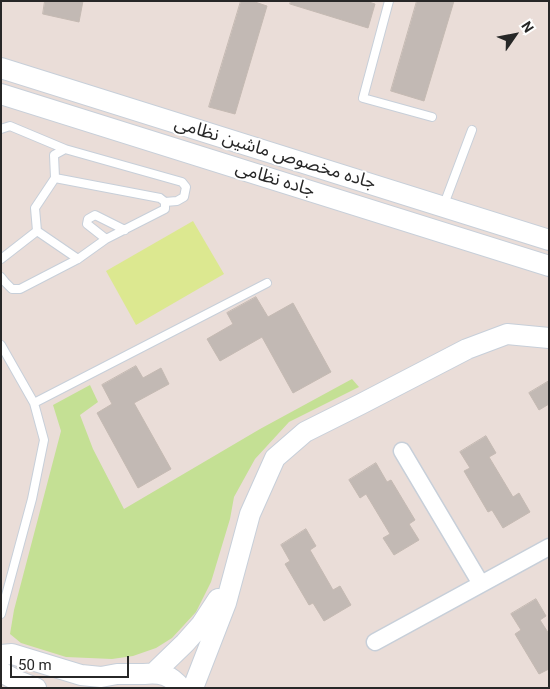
<!DOCTYPE html>
<html>
<head>
<meta charset="utf-8">
<style>
  body { margin:0 }
  #map { position:relative; width:550px; height:689px; overflow:hidden; background:#eaddd8; font-family:Roboto,sans-serif }
  canvas { display:block }
  .frame { position:absolute; inset:0; border:2px solid #272727; pointer-events:none }
  .north { position:absolute; left:490px; top:10px; width:50px; height:50px; -webkit-text-stroke:4px #fff; paint-order:stroke; rotate:57deg; font-size:14px; font-weight:700; line-height:20px; text-align:center; color:#272727 }
  .north::after { content:''; display:block; margin:auto; width:18px; height:22px; background:#272727; clip-path:polygon(50% 0,100% 100%,50% 72%,0 100%) }
  .scale { position:absolute; left:10px; top:656px; width:119px; height:22px; box-sizing:border-box; border:2px solid #272727; border-top:0; padding-left:6px; font-size:15px; line-height:18px; white-space:nowrap; color:#272727; -webkit-text-stroke:4px #fff; paint-order:stroke }
</style>
</head>
<body>
<div id="map">
<canvas width="550" height="689"></canvas>
<div class="frame"></div>
<div class="north">N</div>
<div class="scale">50 m</div>
</div>
<script>
const c = document.querySelector('canvas').getContext('2d');
c.lineJoin = 'round';
function fillPath(path, color) {
  c.fillStyle = color;
  c.fill(path, 'evenodd');
}
function stroke(path, color, width, dash) {
  c.strokeStyle = color;
  c.lineWidth = width;
  c.lineCap = dash ? 'butt' : 'round';
  c.setLineDash(dash || []);
  c.stroke(path);
}
function write(font, color, halo, rows, align = 'center') {
  c.font = font + ' Roboto,"Noto Sans Arabic",sans-serif';
  c.lineWidth = 4;
  c.setLineDash([]);
  c.textBaseline = 'middle';
  c.strokeStyle = halo;
  c.fillStyle = color;
  for (const [text, x, y, turn = 0] of rows) {
    c.save();
    c.translate(x, y);
    c.rotate((+turn || 0) * Math.PI / 180);
    c.textAlign = isNaN(turn) ? turn : align;
    if (halo) c.strokeText(text, 0, 0);
    c.fillText(text, 0, 0);
    c.restore();
  }
}
const green = new Path2D(`
  M352 379 359 387 289 422 255 459 234 497 230 519 211 582 196 612 172 638 156 648 133 656 112 659 66 657 21 643 10 634 14 610 61 431 53 405 90 385 98 402 80 415 93 449 124 509 260 429Z`);
const pitch = new Path2D(`
  M193 221 224 274 136 325 106 271Z`);
const building = new Path2D(`
  M45 1H83L79 22 43 14Z
  M241 1H252L267 6 235 114 209 107Z
  M291 1H366L375 4 368 28 290 4Z
  M417 1H454L424 101 391 91Z
  M256 297 268 317 293 303 331 372 293 393 262 337 220 361 207 339 233 324 227 313Z
  M136 366 143 378 161 368 169 384 134 403 171 469 138 488 97 413 112 404 102 385Z
  M549 381V404L539 410 529 393Z
  M486 436 496 453 489 457 513 497 519 493 530 512 503 528 492 510 488 512 464 471 470 468 460 452Z
  M376 463 387 482 391 480 415 520 409 524 419 540 394 555 383 538 390 534 366 494 360 498 349 480Z
  M306 529 316 546 310 550 333 590 340 586 351 605 324 621 313 603 309 605 285 564 290 561 281 545Z
  M536 599 546 616 540 620 549 634V669L539 674 515 634 521 630 511 614Z`);
const service = new Path2D(`
  M389 1 363 98 432 117
  M1 129 10 126 65 149
  M443 207 472 130
  M37 231 78 259
  M106 239 87 224 88 219 95 215 125 230
  M1 259 37 231 35 208 55 178 54 155 65 149 182 182 186 187 184 197 177 201 165 202
  M1 277 5 282 12 289H20L78 259 106 239 165 209V202L160 198 55 178
  M1 345 34 403 44 440 32 499 1 614
  M34 403 267 283`);
const minor = new Path2D(`
  M402 451 481 584
  M375 642 549 547`);
const tertiary = new Path2D(`
  M1 68 549 240
  M1 94 549 266
  M1 655 12 654 81 675 101 677 117 674H144
  M1 672 18 681 36 688
  M154 673 185 643 201 625 218 599
  M144 674C160 672 171 675 181 688
  M193 688 226 603 250 514 275 458 305 432 361 404 467 349 507 334 549 338`);
const streetNames = [
  ["جاده مخصوص ماشین نظامی",275,154,17],
  ["جاده نظامی",275,180,17]
];
fillPath(green, '#c4e094');
fillPath(pitch, '#dce890');
fillPath(building, '#c2b9b4');
stroke(building, '#c4b9b2', 1);
stroke(service, '#c7cfd9', 10);
stroke(minor, '#c7cfd9', 19);
stroke(tertiary, '#c7cfd9', 22);
stroke(service, '#fff', 8);
stroke(minor, '#fff', 16);
stroke(tertiary, '#fff', 20);
write('18px', '#272727', '#fff', streetNames);
</script>
</body>
</html>
